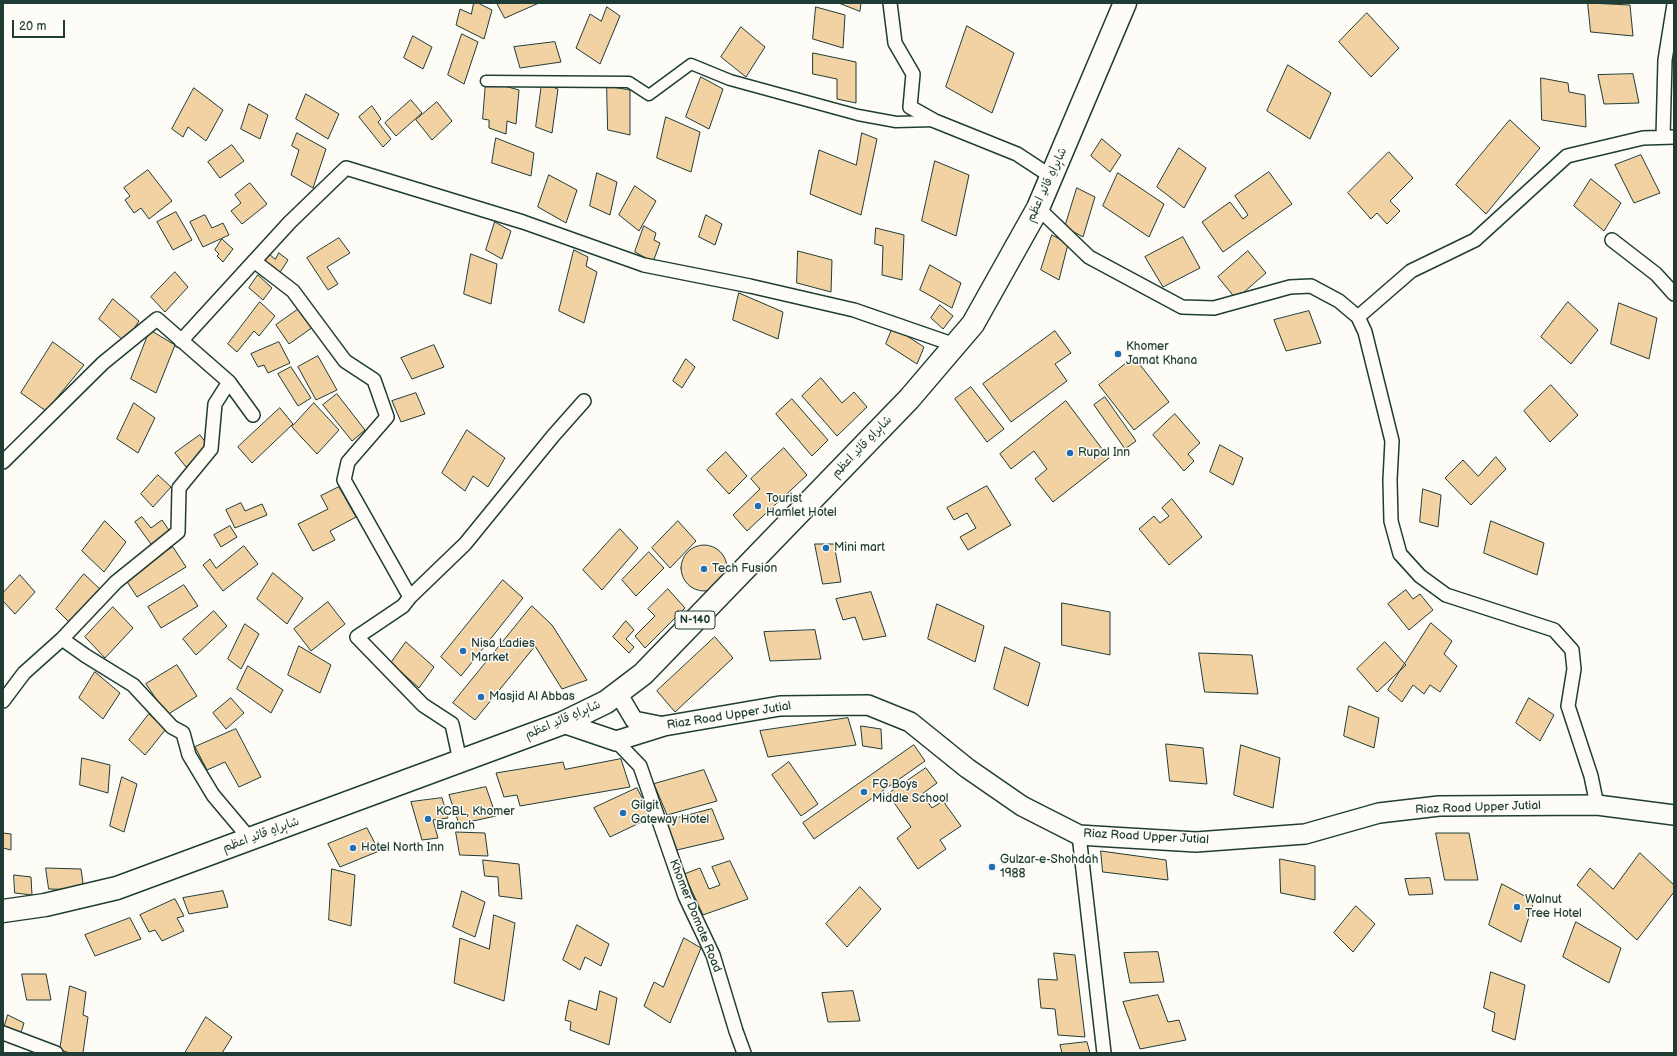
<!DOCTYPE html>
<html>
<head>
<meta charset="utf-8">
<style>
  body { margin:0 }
  #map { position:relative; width:1677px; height:1056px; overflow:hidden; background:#fdfcf7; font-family:"Balsamiq Sans",sans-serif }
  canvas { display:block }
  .frame { position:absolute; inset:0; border:4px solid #1f3d34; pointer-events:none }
  .scale { position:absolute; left:12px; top:20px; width:53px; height:18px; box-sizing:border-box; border:2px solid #1f3d34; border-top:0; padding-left:5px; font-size:12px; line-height:14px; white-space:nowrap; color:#1f3d34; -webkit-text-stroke:3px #fdfcf7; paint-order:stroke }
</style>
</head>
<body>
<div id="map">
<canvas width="1677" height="1056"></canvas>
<div class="frame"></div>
<div class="scale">20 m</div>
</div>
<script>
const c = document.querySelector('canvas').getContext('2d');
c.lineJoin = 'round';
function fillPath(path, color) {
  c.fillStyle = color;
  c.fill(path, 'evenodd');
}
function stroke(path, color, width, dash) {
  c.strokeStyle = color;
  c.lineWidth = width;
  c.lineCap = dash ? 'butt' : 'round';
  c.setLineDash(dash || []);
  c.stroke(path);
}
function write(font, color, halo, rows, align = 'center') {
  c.font = font + ' "Balsamiq Sans","Playpen Sans Arabic",sans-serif';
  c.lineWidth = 3;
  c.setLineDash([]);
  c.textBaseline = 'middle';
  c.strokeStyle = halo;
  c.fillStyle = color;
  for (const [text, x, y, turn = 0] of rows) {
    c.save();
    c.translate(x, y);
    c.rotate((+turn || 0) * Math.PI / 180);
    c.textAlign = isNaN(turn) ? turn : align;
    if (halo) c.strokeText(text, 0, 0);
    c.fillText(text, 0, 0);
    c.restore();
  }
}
const building = new Path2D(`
  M474 3H478L492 10 484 39 456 25 460 9 471 14Z
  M497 3H539L505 18Z
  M839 3H861L860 11Z
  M1588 3 1630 5 1633 36 1591 32Z
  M607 7 620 16 600 64 576 48 590 14 601 21Z
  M816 7 845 15 843 48 813 39Z
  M1367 13 1399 48 1371 77 1339 42Z
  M967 26 1014 53 992 113 946 87Z
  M741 27 765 47 746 77 721 57Z
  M462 34 478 42 464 84 448 75Z
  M413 36 432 47 423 69 404 58Z
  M555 42 561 62 520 68 514 47Z
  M813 53 856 62V103L837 99V79L813 74Z
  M1288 65 1331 93 1310 139 1267 111Z
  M1633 74 1639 103 1604 104 1598 75Z
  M701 77 723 89 709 129 686 117Z
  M1541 78 1568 83 1569 92 1585 95 1586 127 1542 120Z
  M486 81 519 90 516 124 507 121 506 134 489 128V120L483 119Z
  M542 83 558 89 552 133 536 127Z
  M607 86 630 90V135L608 130Z
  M194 88 223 110 206 141 188 127 183 137 172 129Z
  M306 94 339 114 328 139 296 119Z
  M411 100 422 113 396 136 385 123Z
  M437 102 452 121 432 140 416 120Z
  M249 104 268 115 260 139 241 129Z
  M372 106 381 119 378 122 391 139 383 147 359 117Z
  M666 117 700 132 691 172 657 158Z
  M1510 120 1540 148 1486 214 1456 185Z
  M297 133 326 149 313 188 291 175 299 150 292 146Z
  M862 133 877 139 861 215 810 194 819 150 856 165Z
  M496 138 534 153 531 176 492 163Z
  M1102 139 1121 155 1110 172 1091 156Z
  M232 145 244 161 220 178 208 162Z
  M1179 148 1206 168 1184 208 1157 187Z
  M1389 152 1413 178 1390 201 1400 211 1387 224 1377 213 1371 219 1348 193Z
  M1641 155 1660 193 1634 203 1615 165Z
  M935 161 969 175 956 236 922 221Z
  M148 170 172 201 149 219 141 208 134 213 125 200 130 196 124 188Z
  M1269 172 1292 204 1223 252 1202 222 1230 202 1243 219 1248 215 1235 196Z
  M597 173 617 182 610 215 590 206Z
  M1118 173 1164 204 1149 237 1103 206Z
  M549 175 577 190 566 223 538 207Z
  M1591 179 1621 203 1604 231 1574 206Z
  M250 183 267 204 242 224 231 211 241 203 235 195Z
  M635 186 656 201 639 231 619 215Z
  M1077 188 1095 197 1083 237 1065 227Z
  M176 212 192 240 173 250 157 222Z
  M205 215 212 228 223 223 229 235 203 247 190 222Z
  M706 215 722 224 715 245 699 237Z
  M495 222 511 231 502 259 486 250Z
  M644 226 656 233 654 240 660 243 653 262 635 252Z
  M876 228 904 235 902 280 882 275 883 246 875 244Z
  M1052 235 1068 244 1059 280 1041 270Z
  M1183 237 1200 268 1163 287 1145 257Z
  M339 238 350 253 327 267 338 284 328 290 307 258Z
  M222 239 233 249 223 262 217 256 219 254 215 250Z
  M574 250 588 257 586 266 597 272 584 323 559 311Z
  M798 251 832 260 831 292 797 283Z
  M1248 251 1266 273 1236 299 1218 277Z
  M279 253 288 260 279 274 264 261 269 254 275 259Z
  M471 254 497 264 491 304 464 294Z
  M930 265 961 283 952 308 920 290Z
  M175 272 188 287 165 312 151 297Z
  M258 275 272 288 263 300 249 288Z
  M739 293 783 312 778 339 733 320Z
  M113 299 139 321 125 342 99 319Z
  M260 302 275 316 259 336 254 331 237 352 228 344Z
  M1568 302 1598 330 1571 364 1541 337Z
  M1619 303 1657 318 1649 359 1611 344Z
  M940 305 953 316 943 329 931 318Z
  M300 308 313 327 289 344 276 325Z
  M1309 311 1321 343 1286 351 1274 320Z
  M893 327 924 347 917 364 886 344Z
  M150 330 175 345 156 393 131 379Z
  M1055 331 1071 353 1055 364 1067 381 1011 422 983 384Z
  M53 342 84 365 46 411 21 393Z
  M279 342 290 363 268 373 264 365 258 367 251 354Z
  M434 345 444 367 412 379 401 358Z
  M318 356 337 390 316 400 298 367Z
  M1134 357 1169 402 1134 430 1099 385Z
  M686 359 695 367 682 388 673 381Z
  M291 367 311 398 298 406 278 374Z
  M821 378 842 403 854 392 867 407 837 436 802 396Z
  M1551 385 1578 415 1550 442 1524 411Z
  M971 387 1004 429 987 442 955 399Z
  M416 393 425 414 401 422 392 401Z
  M337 394 365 430 352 441 323 405Z
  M1105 397 1136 441 1125 449 1094 405Z
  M792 399 828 440 812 456 776 414Z
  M1066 401 1109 458 1053 502 1035 479 1047 469 1034 451 1011 469 1000 454Z
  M134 403 155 418 138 453 117 439Z
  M314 403 339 430 317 454 292 427Z
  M280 408 293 424 252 463 238 447Z
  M1175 414 1200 443 1188 454 1194 461 1184 471 1153 435Z
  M467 430 505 458 488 487 473 476 465 491 442 473Z
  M200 435 211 449 186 467 175 453Z
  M1220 445 1243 458 1233 485 1210 472Z
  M784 448 807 475 747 531 733 515 760 489 751 479Z
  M726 452 747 476 729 494 707 470Z
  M1496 457 1506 469 1471 505 1445 478 1463 460 1478 476Z
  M158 475 171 487 153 507 141 494Z
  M987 486 1011 525 968 550 960 537 976 528 967 513 954 520 947 508Z
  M339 487 356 517 330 531 335 540 313 551 298 524 328 509 321 496Z
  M1423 489 1441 495 1438 527 1420 522Z
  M1172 499 1202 537 1169 565 1139 529 1154 516 1160 523 1169 516 1162 508Z
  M241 503 245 511 262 504 267 515 235 528 226 510Z
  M142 517 151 528 162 520 171 533 153 547 135 522Z
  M105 521 126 542 104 572 82 551Z
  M678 521 696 541 670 568 652 548Z
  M1491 521 1544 543 1537 575 1484 553Z
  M230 526 237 537 221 547 214 535Z
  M620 529 638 548 602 590 583 570Z
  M815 544H834L841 582 823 584Z
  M681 568a23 23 0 1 1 46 0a23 23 0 1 1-46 0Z
  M244 546 258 564 223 591 203 565 210 559 216 568Z
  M173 547 186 567 137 597 124 577Z
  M649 552 664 568 636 596 622 580Z
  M273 573 303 598 287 624 257 599Z
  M84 574 101 590 72 625 56 609Z
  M20 575 35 592 15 614 3 601V593Z
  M503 580 523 598 461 676 441 657Z
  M184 585 198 606 161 628 148 607Z
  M668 589 685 608 645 648 635 636 655 616 648 609Z
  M1406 590 1413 599 1420 594 1433 610 1409 630 1388 604Z
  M871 592 886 636 863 640 855 617 843 620 836 599Z
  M328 602 345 624 311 651 294 629Z
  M1062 603 1110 612V655L1062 645Z
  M937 604 984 626 975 662 928 639Z
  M532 606 552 625 587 680 562 689 535 646 475 720 453 703Z
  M113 607 133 628 105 658 85 637Z
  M214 611 227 626 196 655 183 639Z
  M626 621 634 630 626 639 634 647 629 653 613 637Z
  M1431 623 1452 641 1444 654 1457 666 1440 692 1430 685 1424 694 1413 685 1402 702 1388 690Z
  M245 624 259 634 241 669 228 659Z
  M815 630 821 659 770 661 764 632Z
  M715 637 733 658 675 712 657 691Z
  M406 642 434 667 419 688 391 663Z
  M1385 642 1406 665 1377 692 1357 669Z
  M299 646 331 665 320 693 288 675Z
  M1005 647 1040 663 1028 706 994 689Z
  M1199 653 1252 655 1258 694 1205 692Z
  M177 665 197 696 167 715 146 684Z
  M248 666 283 690 271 713 237 689Z
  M95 672 120 693 103 719 79 698Z
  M231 698 244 713 226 729 213 713Z
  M1529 698 1554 715 1540 741 1516 723Z
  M1349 706 1379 718 1374 748 1344 736Z
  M149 714 166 729 145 755 129 740Z
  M848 718 856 745 768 757 760 731Z
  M861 726 881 729 882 749 863 746Z
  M236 729 261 777 239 787 225 762 207 770 195 747Z
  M1166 744 1203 748 1207 784 1170 781Z
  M914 745 925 761 814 839 803 823Z
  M1241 745 1280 758 1273 808 1234 795Z
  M82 758 110 765 108 793 80 785Z
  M621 759 630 787 520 806 517 795 504 797 496 773 563 762 565 769Z
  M789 762 818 804 801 816 772 775Z
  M926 768 937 783 922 794 932 808 943 801 961 826 940 840 946 849 918 869 897 838 911 827 888 794Z
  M704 770 717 801 667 815 654 784Z
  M122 777 137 784 124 832 110 826Z
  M486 787 496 816 459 824 449 795Z
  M637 788 652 817 610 837 594 808Z
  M442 798 448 818 433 820 438 838 422 840 411 802Z
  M712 809 724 839 677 850 666 821Z
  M367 828 379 851 340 867 328 844Z
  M456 832 485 833 488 856 460 855Z
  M3 833 11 834V850L3 848Z
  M1436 833H1469L1478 880H1445Z
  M1101 851 1166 860 1168 880 1103 872Z
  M1640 853 1674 885V892L1637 940 1577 885 1590 868 1613 889Z
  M1280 859 1315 866V900L1281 893Z
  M483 860 519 864 522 899 499 896 498 877 485 876Z
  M730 861 748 899 703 915 684 874 700 868 709 889 720 885 712 867Z
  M46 868 81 869 84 890 49 889Z
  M332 869 355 875 351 926 329 920Z
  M14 875 31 877 32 895 15 893Z
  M1430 878 1433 894 1409 895 1405 879Z
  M1502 884 1534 901 1521 942 1489 925Z
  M860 887 881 909 847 947 826 924Z
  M223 891 228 907 189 914 183 898Z
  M462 891 485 902 475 937 453 927Z
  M175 899 184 916 177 918 184 931 162 941 155 930 149 932 140 915Z
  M1356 906 1375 924 1353 952 1334 933Z
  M494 915 515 923 504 1001 454 983 460 938 489 949Z
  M130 918 141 939 95 956 85 935Z
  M1576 922 1621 948 1609 983 1563 957Z
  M577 925 609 944 601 966 585 957 580 970 563 960Z
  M684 938 701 948 670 1023 644 1006 654 982 663 987Z
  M1158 952 1164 982 1130 983 1124 953Z
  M1054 953 1075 955 1085 1037 1058 1035 1055 1009 1041 1008 1038 979 1057 980Z
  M1491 972 1525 985 1515 1040 1492 1031 1495 1013 1484 1008Z
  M22 974H46L51 1000H27Z
  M70 986 86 992 83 1015 88 1017 83 1053H70L60 1050Z
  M600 991 617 998 609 1045 570 1030 571 1022 565 1020 569 1000 596 1010Z
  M853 991 860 1021 828 1022 822 993Z
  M1158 995 1168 1022 1179 1020 1186 1040 1140 1049 1123 1002Z
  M8 1015 24 1023 19 1039 3 1031Z
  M206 1017 232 1037 222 1053H185Z
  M1087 1042 1090 1053H1062L1060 1045Z`);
const pedestrian = new Path2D(`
  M486 81 629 82 649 95 691 64 730 80 858 115 896 122 935 121`);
const minor = new Path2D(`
  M890 3 895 43 913 74 910 107 935 121 1017 154 1052 177
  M1663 137 1665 60 1674 4
  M1038 208 1089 257 1182 307 1214 308 1290 287 1311 286 1339 301 1358 317 1365 332 1392 441 1390 480 1391 521 1400 554 1420 576 1446 595 1554 630 1572 650 1574 669 1568 706 1591 776 1597 805
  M1612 240 1656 274 1674 294
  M254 261 293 291 345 361 374 380 387 417 348 462 344 480 410 597 403 606 357 637 423 705 452 724 460 761
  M1358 317 1411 271 1475 240 1567 156 1643 138 1674 137
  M181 341 290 222 346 168 523 222 644 265 750 286 854 310 955 345
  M229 382 253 415
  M3 462 103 363 157 319 229 382 215 404 211 449 179 488 178 532 116 582 62 639 24 673 3 701
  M410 597 465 544 553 436 584 401
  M62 639 86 656 133 685 172 727 183 733 189 755 213 795 250 839
  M616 741 640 766 685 896 713 955 736 1031 744 1053
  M1079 835 1104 1053
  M3 1033 56 1053`);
const tertiary = new Path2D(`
  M618 693 634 720 664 726`);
const secondary = new Path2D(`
  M563 723 616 741 664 726 780 706 868 705 910 722 967 768 1022 806 1079 835 1111 837 1196 842 1305 834 1379 813 1439 806 1597 805 1674 815`);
const trunk = new Path2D(`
  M3 911 45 905 117 888 563 723 606 702 643 674 909 399 973 324 1038 208 1125 3`);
const markers = [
  [1118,354,4,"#1f6fb2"],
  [1070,453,4,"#1f6fb2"],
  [758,506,4,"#1f6fb2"],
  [826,548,4,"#1f6fb2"],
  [704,569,4,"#1f6fb2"],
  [463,651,4,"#1f6fb2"],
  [481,697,4,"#1f6fb2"],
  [864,792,4,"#1f6fb2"],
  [623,813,4,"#1f6fb2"],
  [428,819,4,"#1f6fb2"],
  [353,848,4,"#1f6fb2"],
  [992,867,4,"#1f6fb2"],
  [1517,907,4,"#1f6fb2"]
];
const shields = [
  [695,620,40]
];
const shieldNames = [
  ["N-140",695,620]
];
const streetNames = [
  ["شاہراہِ قائدِ اعظم",1047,185,-65],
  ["شاہراہِ قائدِ اعظم",862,447,-46],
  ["Riaz Road Upper Jutial",729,716,-9],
  ["شاہراہِ قائدِ اعظم",563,720,-23],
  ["Riaz Road Upper Jutial",1478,808,-2],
  ["شاہراہِ قائدِ اعظم",261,835,-20],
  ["Riaz Road Upper Jutial",1146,837,3],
  ["Khomer Domote Road",695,916,68]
];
const poiNames = [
  ["Khomer",1126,347],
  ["Jamat Khana",1126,361],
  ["Rupal Inn",1078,453],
  ["Tourist",766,499],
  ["Hamlet Hotel",766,513],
  ["Mini mart",834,548],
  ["Tech Fusion",712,569],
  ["Nisa Ladies",471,644],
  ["Market",471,658],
  ["Masjid Al Abbas",489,697],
  ["FG Boys",872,785],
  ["Middle School",872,799],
  ["Gilgit",631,806],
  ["Gateway Hotel",631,820],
  ["KCBL, Khomer",436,812],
  ["Branch",436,826],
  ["Hotel North Inn",361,848],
  ["Gulzar-e-Shohdah",1000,860],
  ["1988",1000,874],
  ["Walnut",1525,900],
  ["Tree Hotel",1525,914]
];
fillPath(building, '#f2d1a3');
stroke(building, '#1f3d34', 1);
stroke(pedestrian, '#1f3d34', 13);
stroke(minor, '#1f3d34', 16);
stroke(tertiary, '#1f3d34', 20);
stroke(secondary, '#1f3d34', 22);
stroke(trunk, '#1f3d34', 25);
stroke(pedestrian, '#fdfcf7', 10);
stroke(minor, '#fdfcf7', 13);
stroke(tertiary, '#fdfcf7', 17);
stroke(secondary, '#fdfcf7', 19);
stroke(trunk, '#fdfcf7', 22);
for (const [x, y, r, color] of markers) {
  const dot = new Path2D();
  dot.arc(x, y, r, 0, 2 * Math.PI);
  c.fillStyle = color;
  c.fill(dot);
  stroke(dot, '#fdfcf7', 1.5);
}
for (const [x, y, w] of shields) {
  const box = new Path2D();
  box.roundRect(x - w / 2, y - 9, w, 18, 3);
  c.fillStyle = '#fdfcf7';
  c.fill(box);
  stroke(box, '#1f3d34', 1);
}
write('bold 11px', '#1f3d34', null, shieldNames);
write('12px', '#1f3d34', '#fdfcf7', streetNames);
write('12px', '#1f3d34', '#fdfcf7', poiNames, 'left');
</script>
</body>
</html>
